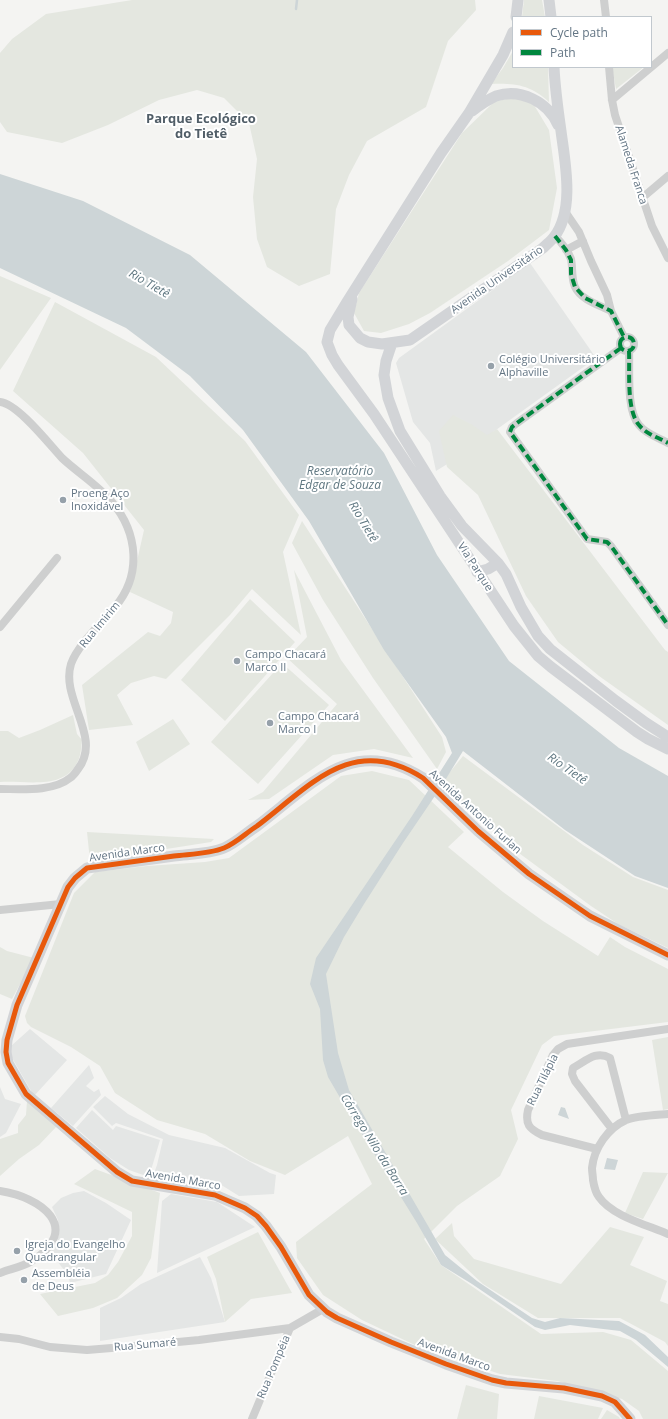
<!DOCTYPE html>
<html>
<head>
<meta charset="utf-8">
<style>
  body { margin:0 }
  #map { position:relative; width:668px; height:1419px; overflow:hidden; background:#f4f4f2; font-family:"Open Sans",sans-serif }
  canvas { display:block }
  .legend { position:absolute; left:512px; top:16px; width:140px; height:52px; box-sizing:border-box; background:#fff; border:1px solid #c1c8ce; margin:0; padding:5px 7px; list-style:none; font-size:12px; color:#637584 }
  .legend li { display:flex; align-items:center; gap:8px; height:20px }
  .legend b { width:20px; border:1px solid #c1c8ce }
</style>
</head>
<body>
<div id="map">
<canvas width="668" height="1419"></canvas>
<ul class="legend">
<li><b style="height:5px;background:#e8590c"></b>Cycle path</li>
<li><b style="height:5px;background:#00873e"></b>Path</li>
</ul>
</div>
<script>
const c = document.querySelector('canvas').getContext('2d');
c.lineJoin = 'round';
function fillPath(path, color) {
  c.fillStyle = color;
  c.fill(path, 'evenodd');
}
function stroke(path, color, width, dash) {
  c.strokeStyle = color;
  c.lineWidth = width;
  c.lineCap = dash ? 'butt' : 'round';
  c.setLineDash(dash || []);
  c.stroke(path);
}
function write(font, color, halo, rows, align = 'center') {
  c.font = font + ' "Open Sans",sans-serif';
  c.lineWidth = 4;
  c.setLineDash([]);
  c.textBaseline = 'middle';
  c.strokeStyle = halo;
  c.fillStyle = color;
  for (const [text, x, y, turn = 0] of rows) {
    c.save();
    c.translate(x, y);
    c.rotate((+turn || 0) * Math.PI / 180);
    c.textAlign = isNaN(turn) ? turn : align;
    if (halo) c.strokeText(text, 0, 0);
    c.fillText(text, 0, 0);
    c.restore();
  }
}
const built = new Path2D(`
  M530 263 596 358 457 458 436 471 430 443 413 422 396 363 399 358Z
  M30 1029 67 1060 34 1096 11 1056V1046Z
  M89 1065 94 1078 86 1086 94 1092 99 1089 101 1095 73 1126 51 1108Z
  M0 1087 5 1099 21 1104 6 1133 0 1137Z
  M105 1096 128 1114 169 1135 225 1148 270 1173 276 1175 274 1194 239 1196 215 1181 153 1176 157 1165 163 1139 116 1123 112 1126 93 1107Z
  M92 1110 113 1130 116 1126 160 1140 149 1177 129 1170 110 1158 76 1128Z
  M84 1191 106 1203 131 1220 106 1274 70 1283 68 1275 50 1252 57 1241 59 1233 58 1220 52 1207 61 1198 73 1193Z
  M171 1194 217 1202 255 1227 157 1273 162 1201Z
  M200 1257 211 1278 225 1322 100 1341V1308L121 1298 141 1284Z`);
const green = new Path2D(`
  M132 0H475L476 10 448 41 426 107 367 141 349 175 336 209 330 274 299 286 267 267 257 239 253 197 257 159 249 123 224 98 197 90 159 100 108 125 62 143 7 132 0 122V53L12 39 46 14Z
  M524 0H542L545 17H522Z
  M513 51V67H548L549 102C531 85 515 83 491 84L503 68Z
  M612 67H644L616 89Z
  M510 98 521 99 534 105 549 130 557 188 549 230 508 261 430 313 409 324 381 333 364 331 354 313 359 293 462 133 494 102Z
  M0 276 51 298 0 370Z
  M55 302 156 357 245 441 299 515 283 552 301 635 252 589 230 615 166 679 154 676 131 683 117 695 133 725 89 730 82 685 148 632 160 636 171 623 173 612 130 592 144 530 83 453 13 391Z
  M453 415 471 424 487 435 497 429 665 650 668 652V725L599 676 558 642 526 596 478 495 447 467 439 431Z
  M302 521 442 737 446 752 437 769 373 678 323 600 292 543Z
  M294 570 341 660 413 758 374 749 333 755 269 799 248 800 263 792 337 704 287 658 307 637Z
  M250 599 295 642 225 721 181 680Z
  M282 663 329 705 258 784 211 742Z
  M73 715 77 734 82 740C81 747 81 755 78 761 65 791 25 780 0 782V731H8L19 738 40 730Z
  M173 719 190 744 149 771 136 742Z
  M463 756 583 845 633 877 668 890V948L618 924 591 906 508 845 441 783Z
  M372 771 409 780 464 832 448 847 503 892 543 921 598 956 610 937 625 947 668 969V1022L554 1036 542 1045 511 1110 518 1139 500 1176 457 1206 424 1239 441 1265 541 1334 603 1332 631 1340 668 1371V1419H643L639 1411 622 1399 557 1381 500 1374 419 1347 362 1320 323 1295 297 1258 296 1242 372 1184 348 1136 285 1175 250 1161 205 1134 157 1120 115 1093 100 1066 71 1047 31 1027 27 1023 25 1016 74 893 95 872 147 866 205 862 229 858 341 776Z
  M87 832 214 839 211 842 90 861Z
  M0 947 7 951 34 958 12 999 0 994Z
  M668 1037V1109L663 1110 652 1040Z
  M27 1101 57 1126 39 1145 19 1159 0 1176V1139L18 1133V1125L26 1115Z
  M95 1169 160 1193 151 1258 142 1275 117 1298 93 1308 58 1316 40 1294 95 1283 108 1275 118 1262 132 1236V1212L74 1184Z
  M643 1172 668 1173 643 1219 625 1213Z
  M452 1223 454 1236 474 1259 561 1284 610 1227 644 1237 630 1265 667 1281 660 1301 668 1304V1346L665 1342 620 1318H538L483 1284 435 1239Z
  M258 1232 292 1293 251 1299 225 1322 216 1279 207 1257Z
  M466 1385 499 1394 497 1419H457Z
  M539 1396 603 1408 598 1419H534Z
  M607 1410 619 1417 620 1419H601Z`);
const water = new Path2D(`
  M0 174 83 201 190 255 306 352 384 453 437 555 509 661 619 748 668 776V888L635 876 565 830 463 751 441 787 403 843 364 904 344 937 326 974 338 1053 349 1090 445 1255 477 1281 532 1318 545 1322 560 1318 619 1321 645 1335 668 1357V1367L636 1340 620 1331 570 1325 545 1330 535 1327 472 1284 441 1265 417 1223 349 1113 328 1077 323 1060 320 1009 310 984 316 958 412 816 452 753 446 737 384 650 309 521 243 430 190 376 126 328 0 268Z
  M561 1107 565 1108 569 1119 558 1115Z
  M607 1158 618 1160 615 1170 604 1169Z`);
const stream = new Path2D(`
  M296 9 297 0`);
const minor = new Path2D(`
  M604 0 606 17
  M609 67 612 100 615 115 652 226 668 258
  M612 100 668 53
  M642 198 668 176
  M564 210 579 232 591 261 607 295 611 311 624 337
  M555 236C561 242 568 251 571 259 573 268 571 278 575 287 581 300 599 305 611 311
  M566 250 583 241
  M620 344a7 7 0 1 1 14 0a7 7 0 1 1-14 0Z
  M621 348 517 423 512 427 510 432 587 539 607 542 611 546 668 625
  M629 351C630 371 626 410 639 425 647 435 658 437 668 443
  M0 402C18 404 49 444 62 458 78 473 98 485 112 502 138 533 142 575 115 607 102 622 77 646 71 664 60 699 103 737 78 769 76 772 73 776 70 778 53 792 21 789 0 789
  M0 627 57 558
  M0 910 61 904
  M668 1114C657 1115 635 1116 626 1120 608 1128 594 1148 592 1168 592 1172 593 1176 593 1180 594 1186 595 1192 599 1197 612 1216 647 1225 668 1234
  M612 1129 575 1081 572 1074 573 1068C586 1061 596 1050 610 1058L626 1120
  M597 1149 542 1135C529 1129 525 1124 528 1110L553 1055 558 1049 567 1044 668 1029
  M0 1191C41 1197 83 1228 32 1261 22 1267 10 1269 0 1273
  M0 1337 19 1339 50 1347 87 1350 136 1346 199 1340 290 1328
  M252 1419 290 1328 323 1309`);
const major = new Path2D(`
  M549 0 551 17
  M516 17 518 0
  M513 32 503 55 469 113 441 153 347 302 330 330 327 342 332 355 338 365 374 414 514 626 538 656 551 667 637 732 648 739 668 749
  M472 111C480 105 487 100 496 96 521 88 548 102 558 125
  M352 299 348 317 349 325 360 338 368 342 382 344 410 340 543 248C547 244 551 241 554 237 575 210 565 162 561 131 558 110 555 88 554 67
  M392 343 386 361 384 375 388 398 400 431 440 496 462 526 498 563 506 574 521 607 538 636 550 649 616 701 646 723 668 737
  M477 572 488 569 498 563
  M630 1419 615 1402 602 1396 564 1388 506 1383 492 1380 446 1364 391 1342 337 1318 327 1312 309 1295 281 1247 266 1226 257 1216 245 1208 215 1195 132 1181 117 1172 26 1094 8 1063 6 1052 7 1040 17 1005 68 887 75 878 87 868C116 864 145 860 174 856 190 854 209 854 224 848 236 843 246 833 257 826 311 785 353 733 423 778L478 831 529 874 590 916 668 955`);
const quiet = new Path2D(`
  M555 236 566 250 571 260V274L575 287 585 298 611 311 624 337
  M620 344a7 7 0 1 1 14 0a7 7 0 1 1-14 0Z
  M621 348 517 423 512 427 510 432 587 539 607 542 611 546 668 625
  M629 351C630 371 626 410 639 425 647 435 658 437 668 443`);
const cycleway = new Path2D(`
  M630 1419 615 1402 602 1396 564 1388 506 1383 492 1380 446 1364 391 1342 337 1318 327 1312 309 1295 281 1247 266 1226 257 1216 245 1208 215 1195 132 1181 117 1172 26 1094 8 1063 6 1052 7 1040 17 1005 68 887 75 878 87 868C116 864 145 860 174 856 190 854 209 854 224 848 236 843 246 833 257 826 311 785 353 733 423 778L478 831 529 874 590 916 668 955`);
const markers = [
  [491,366,4,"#96a1aa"],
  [63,500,4,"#96a1aa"],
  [237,661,4,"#96a1aa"],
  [270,723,4,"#96a1aa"],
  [17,1251,4,"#96a1aa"],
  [24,1280,4,"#96a1aa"]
];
const streetNames = [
  ["Alameda Franca",631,165,72],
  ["Avenida Universitário",497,280,-35],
  ["Via Parque",475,567,57],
  ["Rua Imirim",100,625,-50],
  ["Avenida Antonio Furlan",475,812,42],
  ["Avenida Marco",127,853,-8],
  ["Rua Tilápia",543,1080,-64],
  ["Avenida Marco",183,1180,10],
  ["Rua Sumaré",145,1345,-5],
  ["Avenida Marco",454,1355,20],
  ["Rua Pompéia",274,1367,-67]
];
const poiNames = [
  ["Colégio Universitário",499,360],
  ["Alphaville",499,373],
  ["Proeng Aço",71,494],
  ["Inoxidável",71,507],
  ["Campo Chacará",245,655],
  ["Marco II",245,668],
  ["Campo Chacará",278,717],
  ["Marco I",278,730],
  ["Igreja do Evangelho",25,1245],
  ["Quadrangular",25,1258],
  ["Assembléia",32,1274],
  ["de Deus",32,1287]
];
const waterNames = [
  ["Rio Tietê",149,284,30],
  ["Reservatório",340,472],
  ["Edgar de Souza",340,486],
  ["Rio Tietê",363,522,59],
  ["Rio Tietê",567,769,35],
  ["Córrego Nilo da Barra",374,1145,58]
];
const quarterNames = [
  ["Parque Ecológico",201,119],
  ["do Tietê",201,134]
];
fillPath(built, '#e4e6e5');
fillPath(green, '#e4e7e0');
fillPath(water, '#cdd5d7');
stroke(stream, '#cdd5d7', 2.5);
stroke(minor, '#cecfcf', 8);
stroke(major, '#d2d4d7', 11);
stroke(quiet, '#00873e', 4, [8, 4]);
stroke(cycleway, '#e8590c', 5);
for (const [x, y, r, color] of markers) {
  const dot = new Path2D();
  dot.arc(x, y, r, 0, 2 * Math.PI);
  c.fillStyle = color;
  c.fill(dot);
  stroke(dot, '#fff', 1.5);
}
write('11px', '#637584', '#fff', streetNames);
write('11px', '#637584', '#fff', poiNames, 'left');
write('italic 12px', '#5f7781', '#fff', waterNames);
write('bold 13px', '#515e68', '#fff', quarterNames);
</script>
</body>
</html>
